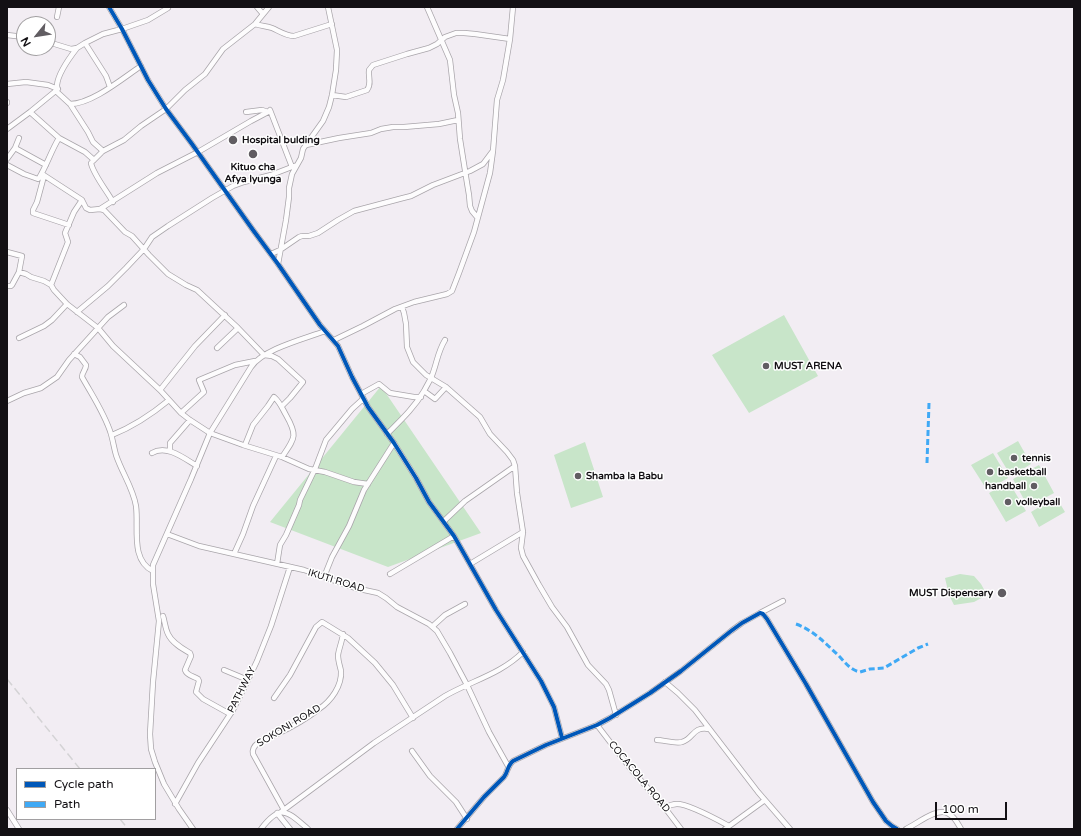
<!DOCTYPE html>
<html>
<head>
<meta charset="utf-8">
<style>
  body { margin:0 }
  #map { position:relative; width:1081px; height:836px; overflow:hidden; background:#f2edf3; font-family:"Varela Round",sans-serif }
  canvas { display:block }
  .frame { position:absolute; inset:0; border:8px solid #131014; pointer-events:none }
  .legend { position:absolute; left:16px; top:768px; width:140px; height:52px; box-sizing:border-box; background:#fff; border:1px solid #a19fa1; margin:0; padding:5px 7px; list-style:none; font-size:12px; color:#131014 }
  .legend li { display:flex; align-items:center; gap:8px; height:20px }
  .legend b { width:20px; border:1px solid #a19fa1 }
  .north { position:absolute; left:16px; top:16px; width:40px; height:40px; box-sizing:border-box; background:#fff; border:1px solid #a19fa1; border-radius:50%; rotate:240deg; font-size:11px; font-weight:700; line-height:16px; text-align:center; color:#131014 }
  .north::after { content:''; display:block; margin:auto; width:14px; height:18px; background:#615d62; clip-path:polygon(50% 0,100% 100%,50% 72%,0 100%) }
  .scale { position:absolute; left:935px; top:802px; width:72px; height:18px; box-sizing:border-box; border:2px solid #131014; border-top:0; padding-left:5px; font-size:12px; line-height:14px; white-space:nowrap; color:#131014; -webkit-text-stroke:3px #fff; paint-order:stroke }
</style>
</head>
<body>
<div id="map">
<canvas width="1081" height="836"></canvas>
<div class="frame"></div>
<ul class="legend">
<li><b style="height:5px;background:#0057b8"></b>Cycle path</li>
<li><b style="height:5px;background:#3fa9f5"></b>Path</li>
</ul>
<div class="north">N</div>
<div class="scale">100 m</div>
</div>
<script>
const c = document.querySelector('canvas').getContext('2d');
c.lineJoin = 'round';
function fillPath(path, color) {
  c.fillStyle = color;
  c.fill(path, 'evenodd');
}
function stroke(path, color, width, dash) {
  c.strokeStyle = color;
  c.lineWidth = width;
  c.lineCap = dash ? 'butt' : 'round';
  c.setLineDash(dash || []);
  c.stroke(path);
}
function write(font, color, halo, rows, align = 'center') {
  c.font = font + ' "Varela Round",sans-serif';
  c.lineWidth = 3;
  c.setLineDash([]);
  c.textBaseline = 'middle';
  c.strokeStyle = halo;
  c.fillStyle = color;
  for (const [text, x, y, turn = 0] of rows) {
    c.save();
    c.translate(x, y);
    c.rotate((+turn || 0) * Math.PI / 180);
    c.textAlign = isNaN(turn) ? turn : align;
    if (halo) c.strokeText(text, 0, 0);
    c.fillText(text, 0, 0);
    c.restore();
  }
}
const green = new Path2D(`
  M784 315 818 376 749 413 712 355Z
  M381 386 481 533 388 567 270 522Z
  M1018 441 1031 464 1011 476 997 453Z
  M585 442 603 497 571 508 554 455Z
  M993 453 1008 478 987 490 971 465Z
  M1039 465 1054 493 1028 507 1013 479Z
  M1009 482 1026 511 1006 522 989 493Z
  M1056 497 1065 512 1039 527 1031 512Z
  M960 574 974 576 981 584 987 595 974 602 954 605 949 595 945 578Z`);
const minor = new Path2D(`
  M109 7 122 29 148 80 166 109 192 144 253 230 278 264 320 325 338 346 352 377 368 407 394 443 416 478 429 502 454 536 496 610 541 681 554 707 562 738
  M257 7 263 14
  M427 7 450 60 454 95 458 113 460 139 467 183 469 195 470 206 472 211 477 217
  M57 17 59 7
  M255 24C261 26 267 26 272 28 279 31 286 36 294 36L332 24
  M7 35 24 37
  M48 42 71 49 77 48 85 43 103 34 122 29 148 20 168 8
  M85 43 106 76 110 87
  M77 48C70 57 58 74 57 85 57 87 58 90 57 92L70 104 88 132 93 142 103 151
  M7 84 26 82 48 85 58 89
  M332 95 346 97 367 90C372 84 368 77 369 70L373 65 407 54 429 48 437 44 445 37 456 33H464L475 34 510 39
  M7 103V102
  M70 104C92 104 123 78 141 66
  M30 112 59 138 85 152 94 160
  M246 112 262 110 268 112 270 110 292 167
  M7 129 30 112 58 89
  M306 145 339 138 371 133 381 129 393 127H404L439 124 458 120
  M15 148 46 165
  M7 159 15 148 19 138
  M7 165 24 174 38 179 39 178C47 165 51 151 59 138
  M42 174 82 200 86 208 90 210 100 209 104 210 125 232 132 236 149 255 168 274 186 285 197 290 238 328 264 355 272 356 278 359 303 382 290 398 282 406
  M44 176 37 202 33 210V213L69 225
  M113 202C107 191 93 174 91 163L103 151 124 140 141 126 166 109 185 90 205 74 223 49 255 24 269 7
  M100 209 157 173 198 152 251 121 268 112
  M7 252 22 256 19 272 26 274 31 277 44 281 51 285 54 290 67 304 98 328 113 346 160 390 181 413 190 420 210 433 243 445 282 457 309 469 325 472 354 482 368 484
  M271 254 280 250 299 237 302 236H309L318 233 338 220 354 211 403 198 411 196 433 185 470 171 483 164 492 152
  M278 264 286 220 289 197V188L292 174 301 158 303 149 323 121 329 107 332 95 336 70 337 50 328 7
  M51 285 68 242 65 233 74 212 82 200
  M7 286H11L12 285 19 272
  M402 307 404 313 406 324 407 347 413 362 426 375 446 387 480 417 490 434 507 452 513 460 515 466 517 493 523 532 521 548 523 556 539 585 552 607 567 627 588 665 606 684 609 690 616 715
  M77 312 108 286 126 268 144 249 152 237 168 226 212 198 233 186 244 182 271 175 297 165
  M19 338 44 326 52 320 67 304
  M334 340 363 326 395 309 414 302 447 294 452 291 459 273 474 232 490 173 493 151 497 100 503 80 510 39 513 7
  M217 348 238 328
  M74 354 80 357 86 365C86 370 82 372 82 377 92 395 105 414 111 434 113 441 114 448 116 455 122 473 133 488 136 506 139 527 130 560 153 571
  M160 390 195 346 225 315
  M424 391 435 399 446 387
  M361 394 379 384 390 393 414 397H421
  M7 401 24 393 41 388 57 377 69 360 89 338 108 317 124 305
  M181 413 204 392 199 380 235 365 255 361
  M387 434C401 420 414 408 424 391 426 387 429 382 431 378 437 364 437 353 445 340
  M112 435C132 427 152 414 169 400
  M245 445 253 425 268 406 274 397C280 402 282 408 286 415 298 436 295 438 282 457
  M170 451V443L190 420
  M152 453C167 444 185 459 197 466
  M444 521 465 501 515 466
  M167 534 199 546 304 570 355 588 378 593 386 598 397 607 429 624 437 631 450 653 467 685 489 732 508 766
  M234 554 243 534 253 506 276 456
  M277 564 280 545 286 535 299 505 300 500 315 469 326 440 352 409 363 399
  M470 564 523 532
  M390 574 454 536
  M324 577 332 557 349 526 364 490 394 443
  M760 613 783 601
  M163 616C165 622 165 628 168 634 172 643 183 649 190 653L191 656 185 670C187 676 194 676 198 679L199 681 196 692 203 699 230 714
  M433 626 445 615 465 604
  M224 670 248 680
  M665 682 678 693 695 710 758 792 790 829
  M274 698 290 675 316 627 322 622 348 638 375 663 393 685 413 718
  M597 725 630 768 665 808 681 829
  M657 740C663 740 676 744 682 742 694 739 692 726 709 729
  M412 751 430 776 456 802 467 819
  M175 804 198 763 233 710 248 680 257 661 271 626 290 567
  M665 808C668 806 673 804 677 804 689 804 718 820 729 826
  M7 810 19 829
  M284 810 253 754C252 749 254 746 258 743 263 739 271 737 277 734 292 727 306 719 319 709 331 701 342 686 341 671 340 666 338 661 338 655 339 648 342 642 343 634
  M281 812 374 743 445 696C471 681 501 674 523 652
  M277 813 290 829
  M193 829 179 809 164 784 155 762 151 749 150 734 153 682 159 621 153 584V565L191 479 210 433 251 367C263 349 304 339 325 331
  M261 829C281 803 287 811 308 829
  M457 829 484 797 504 777C508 772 507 766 513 761L546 745 597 725 610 718 650 693 681 671 731 631 742 623 760 613 763 614 767 619 806 684 873 802 886 821 892 826 897 829
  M725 829 765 800
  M906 829C917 824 938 806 949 814 955 817 958 824 961 829`);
const rail = new Path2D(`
  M7 679 80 769
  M120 819 128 829`);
const quiet = new Path2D(`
  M927 463 929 403
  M796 624C813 630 825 643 838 655 845 662 850 670 860 672L870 669 884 668 918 648 928 644`);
const cycleway = new Path2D(`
  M109 7 122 29 148 80 166 109 192 144 253 230 278 264 320 325 338 346 352 377 368 407 394 443 416 478 429 502 454 536 496 610 541 681 554 707 562 738
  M457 829 484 797 504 777C508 772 507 766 513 761L546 745 597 725 610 718 650 693 681 671 731 631 742 623 760 613 763 614 767 619 806 684 873 802 886 821 892 826 897 829`);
const markers = [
  [233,140,5,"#615d62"],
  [253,154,5,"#615d62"],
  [766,366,4,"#615d62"],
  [1014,458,4,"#615d62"],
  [990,472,4,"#615d62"],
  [578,476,4,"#615d62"],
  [1034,486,4,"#615d62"],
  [1008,502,4,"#615d62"],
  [1002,593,5,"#615d62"]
];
const poiNames = [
  ["Hospital bulding",242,140],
  ["Kituo cha",253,167,"center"],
  ["Afya Iyunga",253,179,"center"],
  ["MUST ARENA",774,366],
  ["tennis",1022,458],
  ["basketball",998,472],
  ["Shamba la Babu",586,476],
  ["handball",1026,486,"right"],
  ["volleyball",1016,502],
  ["MUST Dispensary",993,593,"right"]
];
const streetNames = [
  ["IKUTI ROAD",336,581,17],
  ["PATHWAY",242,690,-63],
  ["SOKONI ROAD",289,726,-31],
  ["COCACOLA ROAD",639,777,50]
];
fillPath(green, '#c8e5c9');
stroke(minor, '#a9a5aa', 6);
stroke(minor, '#fdfcfd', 4.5);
stroke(rail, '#d4d3d5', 1.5, [8, 4]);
stroke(quiet, '#3fa9f5', 3, [6, 3]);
stroke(cycleway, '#0057b8', 4);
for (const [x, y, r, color] of markers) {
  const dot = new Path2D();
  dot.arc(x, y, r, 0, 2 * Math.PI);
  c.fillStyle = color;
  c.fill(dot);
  stroke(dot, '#fff', 1.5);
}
write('bold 10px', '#131014', '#fff', poiNames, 'left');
write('10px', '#131014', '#fff', streetNames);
</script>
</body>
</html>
